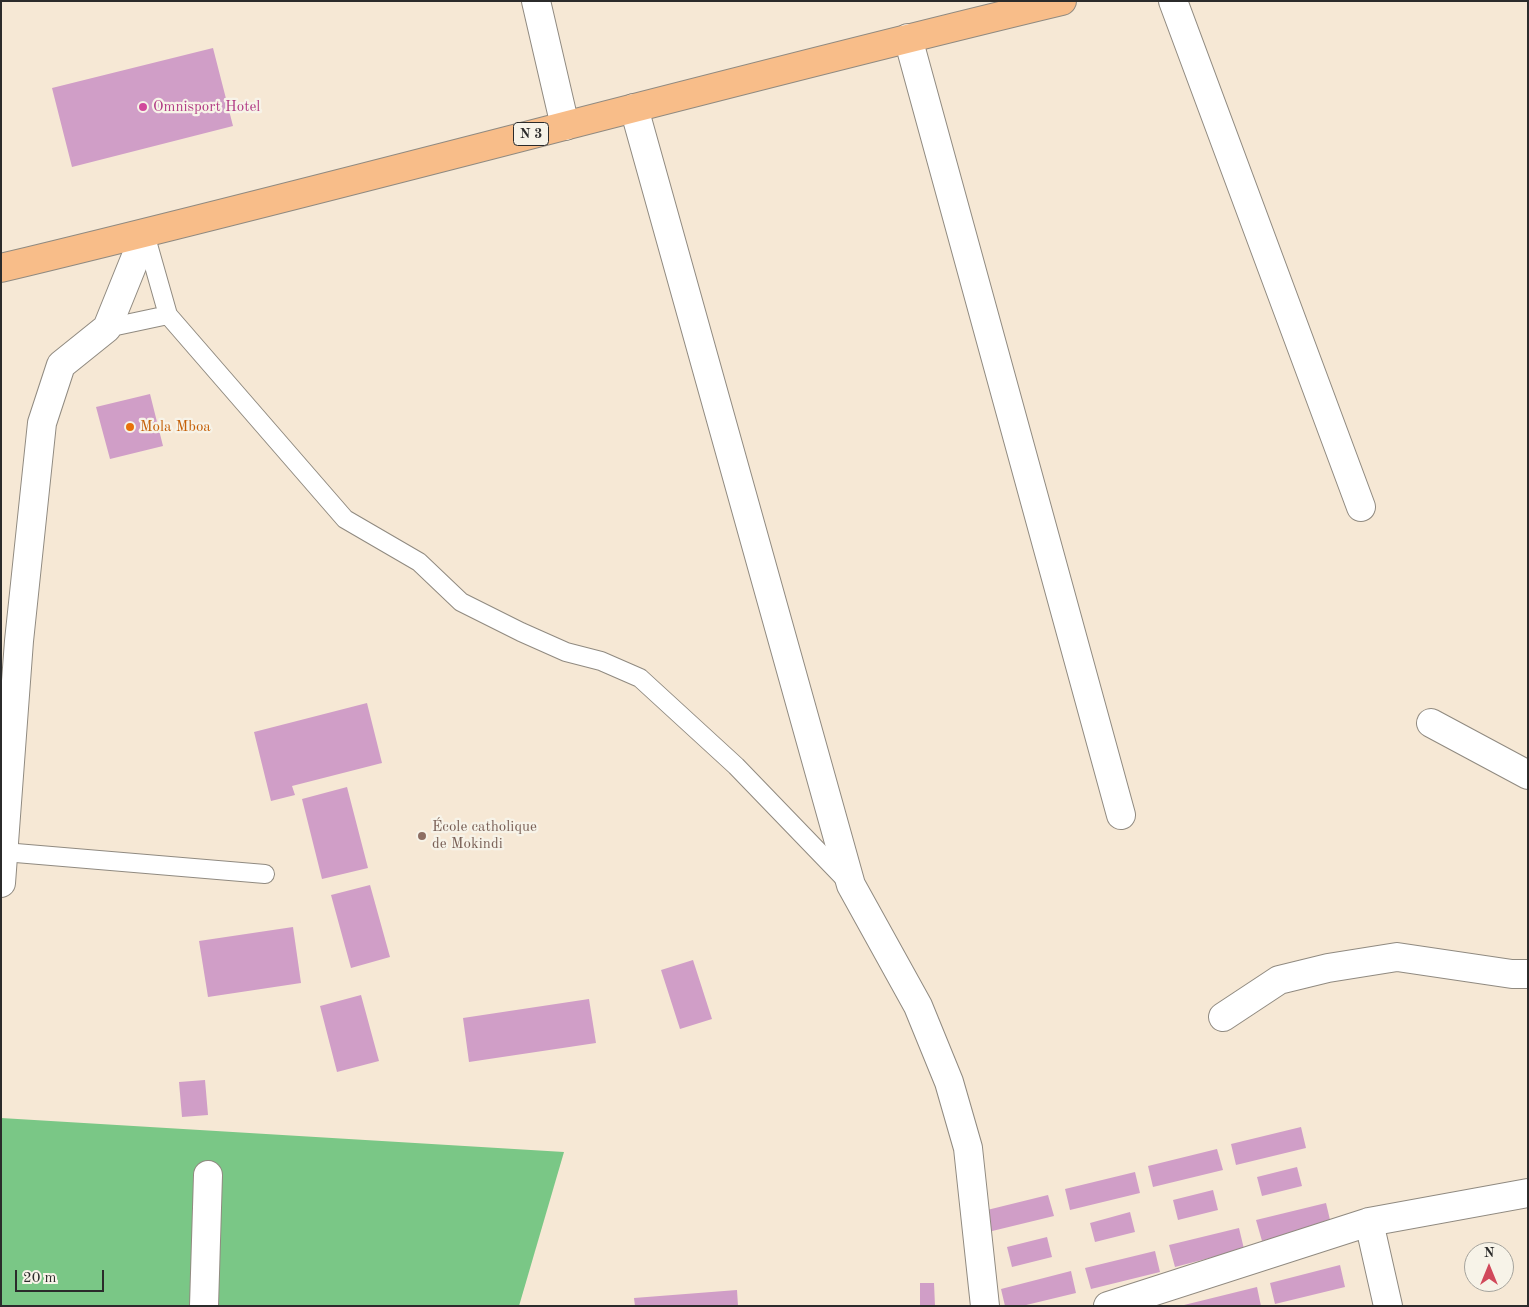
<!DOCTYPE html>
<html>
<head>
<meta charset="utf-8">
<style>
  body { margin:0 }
  #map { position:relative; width:1529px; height:1307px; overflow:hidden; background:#f6e8d5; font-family:"Old Standard TT",serif }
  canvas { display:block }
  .frame { position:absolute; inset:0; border:2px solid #2b2b2b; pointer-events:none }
  .north { position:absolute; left:1464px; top:1242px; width:50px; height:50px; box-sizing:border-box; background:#f7f3e8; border:1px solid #a5a39c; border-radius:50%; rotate:0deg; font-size:14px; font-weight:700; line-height:20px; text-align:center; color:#2b2b2b }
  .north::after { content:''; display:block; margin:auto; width:18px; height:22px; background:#d1495b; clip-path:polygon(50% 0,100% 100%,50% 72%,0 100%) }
  .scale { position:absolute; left:15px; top:1270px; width:89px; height:22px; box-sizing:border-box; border:2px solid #2b2b2b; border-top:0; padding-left:6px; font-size:15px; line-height:18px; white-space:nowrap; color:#2b2b2b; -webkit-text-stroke:4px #f7f3e8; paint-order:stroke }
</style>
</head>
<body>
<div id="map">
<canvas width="1529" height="1307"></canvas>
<div class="frame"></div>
<div class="north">N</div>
<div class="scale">20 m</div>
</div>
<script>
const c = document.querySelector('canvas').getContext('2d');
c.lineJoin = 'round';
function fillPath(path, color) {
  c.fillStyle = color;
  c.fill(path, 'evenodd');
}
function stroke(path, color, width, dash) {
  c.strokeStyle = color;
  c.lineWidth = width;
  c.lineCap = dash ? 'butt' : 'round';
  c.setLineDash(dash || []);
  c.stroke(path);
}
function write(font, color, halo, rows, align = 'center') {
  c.font = font + ' "Old Standard TT",serif';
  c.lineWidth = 4.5;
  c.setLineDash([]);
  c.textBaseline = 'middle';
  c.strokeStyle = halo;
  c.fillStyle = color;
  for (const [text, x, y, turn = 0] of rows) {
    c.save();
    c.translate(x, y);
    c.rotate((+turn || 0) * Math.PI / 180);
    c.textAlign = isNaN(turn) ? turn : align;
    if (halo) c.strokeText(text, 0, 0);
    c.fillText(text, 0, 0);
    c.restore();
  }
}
const green = new Path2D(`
  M1 1118 564 1152 519 1306H1Z`);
const building = new Path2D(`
  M213 48 233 126 72 167 52 88Z
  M150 394 163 446 110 459 96 407Z
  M367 703 382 763 292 786 295 795 271 801 254 732Z
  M347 787 368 868 322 879 302 799Z
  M370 885 390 957 351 968 331 895Z
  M293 927 301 983 208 997 199 941Z
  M693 960 712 1019 680 1029 661 970Z
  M361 995 379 1061 337 1072 320 1006Z
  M589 999 596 1043 469 1062 463 1018Z
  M205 1080 208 1115 182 1117 179 1082Z
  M1301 1127 1306 1148 1236 1165 1231 1144Z
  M1217 1149 1223 1170 1153 1187 1148 1166Z
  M1297 1167 1302 1186 1262 1196 1257 1177Z
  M1135 1172 1140 1193 1070 1210 1065 1189Z
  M1213 1190 1218 1210 1178 1220 1173 1200Z
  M1048 1195 1054 1216 984 1233 979 1212Z
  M1326 1203 1331 1224 1262 1241 1256 1220Z
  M1130 1212 1135 1232 1095 1242 1090 1223Z
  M1239 1228 1244 1249 1175 1267 1169 1245Z
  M1047 1237 1052 1257 1012 1267 1007 1247Z
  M1155 1251 1160 1272 1091 1289 1085 1268Z
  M1340 1265 1345 1287 1275 1304 1270 1283Z
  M1071 1271 1076 1293 1022 1306H1005L1001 1289Z
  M920 1283H934L935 1306H920Z
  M1257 1287 1261 1306H1184V1305Z
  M737 1290 738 1306H635L634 1298Z`);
const service = new Path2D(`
  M145 234 168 315 345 519 419 562 461 602 521 632 566 652 601 661 640 678 736 766 846 880
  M107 328 168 315
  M4 852 265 874`);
const minor = new Path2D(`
  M536 1 565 126
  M1173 1 1361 507
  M908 38 1121 815
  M634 108 851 885 918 1006 949 1082 968 1148 985 1306
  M1431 723 1528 775
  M1 883 19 641 42 423 61 365 107 328 145 234
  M1223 1017 1279 980 1328 968 1397 957 1512 974H1528
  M1369 1222 1388 1306
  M204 1306 208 1175
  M1108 1306 1369 1222 1528 1193`);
const trunk = new Path2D(`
  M1 268C356 183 707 86 1062 1`);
const markers = [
  [143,107,5,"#d1479c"],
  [130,427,5,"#e8710a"],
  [422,836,5,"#8d6e63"]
];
const shields = [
  [531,134,35]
];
const shieldNames = [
  ["N 3",531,134]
];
const hotelNames = [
  ["Omnisport Hotel",153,107]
];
const foodNames = [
  ["Mola Mboa",140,427]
];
const educationNames = [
  ["École catholique",432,827],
  ["de Mokindi",432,844]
];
fillPath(green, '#7ac786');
fillPath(building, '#d09ec7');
stroke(service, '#908a80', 20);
stroke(minor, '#908a80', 30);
stroke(trunk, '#908a80', 30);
stroke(service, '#fff', 18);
stroke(minor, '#fff', 28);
stroke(trunk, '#f8bd89', 28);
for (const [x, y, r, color] of markers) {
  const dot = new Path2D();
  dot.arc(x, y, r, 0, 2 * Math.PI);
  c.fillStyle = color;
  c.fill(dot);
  stroke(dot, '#f7f3e8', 2);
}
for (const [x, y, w] of shields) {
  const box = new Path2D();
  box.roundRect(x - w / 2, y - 11.5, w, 23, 4);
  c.fillStyle = '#f7f3e8';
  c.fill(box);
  stroke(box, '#2b2b2b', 1);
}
write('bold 14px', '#2b2b2b', null, shieldNames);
write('15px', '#b23c85', '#f7f3e8', hotelNames, 'left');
write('15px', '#c56008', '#f7f3e8', foodNames, 'left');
write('15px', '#785e54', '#f7f3e8', educationNames, 'left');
</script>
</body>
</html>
